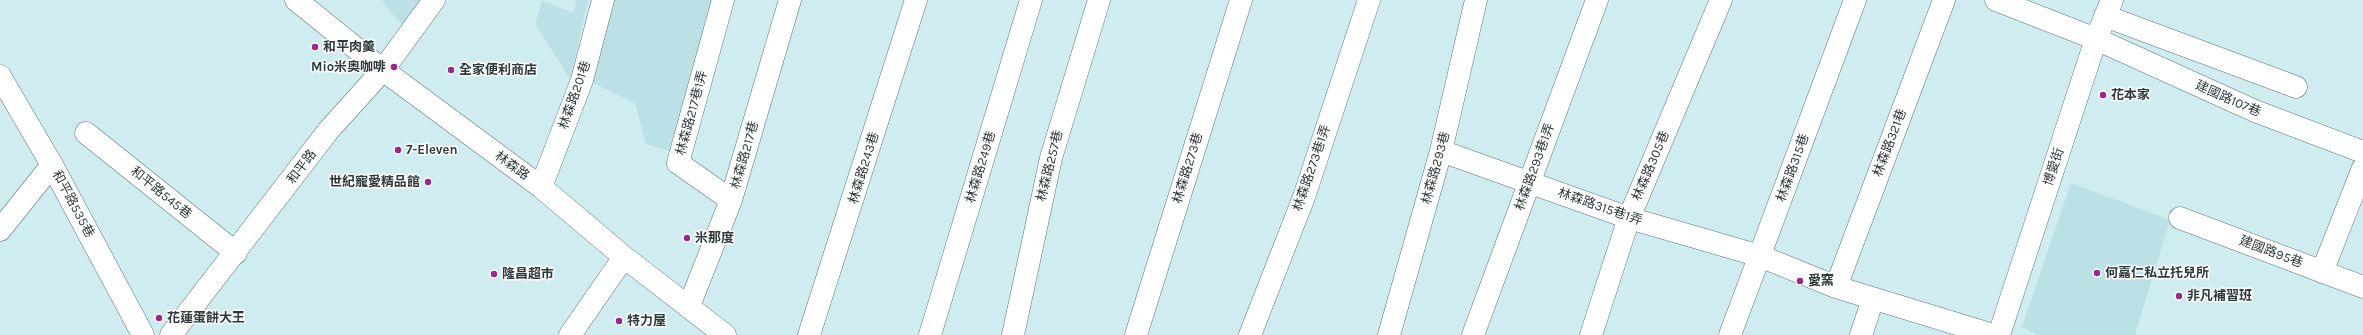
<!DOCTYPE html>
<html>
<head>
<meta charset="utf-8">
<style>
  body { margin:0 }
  canvas { display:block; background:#cfecf0 }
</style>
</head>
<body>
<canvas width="2363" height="335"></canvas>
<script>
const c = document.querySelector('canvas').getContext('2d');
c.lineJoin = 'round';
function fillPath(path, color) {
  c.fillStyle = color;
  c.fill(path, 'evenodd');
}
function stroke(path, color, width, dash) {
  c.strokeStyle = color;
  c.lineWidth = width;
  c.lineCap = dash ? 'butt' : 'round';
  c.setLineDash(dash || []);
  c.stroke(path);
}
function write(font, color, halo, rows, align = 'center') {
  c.font = font + ' Karla,"Noto Sans TC",sans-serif';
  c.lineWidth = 3;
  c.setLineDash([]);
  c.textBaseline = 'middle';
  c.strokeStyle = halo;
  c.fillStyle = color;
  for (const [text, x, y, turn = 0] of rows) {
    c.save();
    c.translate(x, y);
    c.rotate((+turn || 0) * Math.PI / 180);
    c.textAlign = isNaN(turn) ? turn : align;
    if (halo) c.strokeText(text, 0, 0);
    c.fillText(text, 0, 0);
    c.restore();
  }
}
const built = new Path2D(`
  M383 0H435L410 34 383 3Z
  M576 0H588L570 79 535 24 542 1 574 13Z
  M608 0H717L677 153 646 144 635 103 591 82Z
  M2071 183 2170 220 2135 335H2038L2022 327Z`);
const minor = new Path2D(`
  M296 0 383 70 541 187 624 257 725 335
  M723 0 678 163 731 200
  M1996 0 2096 39 2255 111 2363 152
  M2105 16 2296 87
  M0 76 52 165 143 335
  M86 133 236 253
  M1441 151 1629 218 1760 256 1836 287 1993 335
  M541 187 582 80 603 0
  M2180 218 2363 287
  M0 230 52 165
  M2322 272 2363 168
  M1836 287 1944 0
  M689 306 731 200 790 0
  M171 335 328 131 383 70 434 0
  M570 335 624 257
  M809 335 916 0
  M930 335 1031 0
  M1013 335 1051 158 1099 0
  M1136 335 1241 0
  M1250 335 1304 197 1369 0
  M1389 335 1441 151 1476 0
  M1473 335 1597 0
  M1591 335 1629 218 1721 0
  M1730 335 1855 0
  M1861 335 1873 299
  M1999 335 2096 39 2112 0`);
const markers = [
  [315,47,4,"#96298a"],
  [394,67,4,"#96298a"],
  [451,70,4,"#96298a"],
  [2103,95,4,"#96298a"],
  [398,150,4,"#96298a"],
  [428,182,4,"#96298a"],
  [687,238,4,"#96298a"],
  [2097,273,4,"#96298a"],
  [494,274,4,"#96298a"],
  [1800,281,4,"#96298a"],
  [2179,296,4,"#96298a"],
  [159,318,4,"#96298a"],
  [619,321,4,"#96298a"]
];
const poiNames = [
  ["和平肉羹",323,47],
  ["Mio米奧咖啡",386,67,"right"],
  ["全家便利商店",459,70],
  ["花本家",2111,95],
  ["7-Eleven",406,150],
  ["世紀寵愛精品館",420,182,"right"],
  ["米那度",695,238],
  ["何嘉仁私立托兒所",2105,273],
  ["隆昌超市",502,274],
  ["愛窯",1808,281],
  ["非凡補習班",2187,296],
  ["花蓮蛋餅大王",167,318],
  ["特力屋",627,321]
];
const streetNames = [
  ["林森路201巷",575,95,-71],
  ["建國路107巷",2228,99,24],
  ["林森路217巷1弄",692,113,-75],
  ["林森路321巷",1890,143,-69],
  ["林森路217巷",745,155,-74],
  ["林森路",512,166,36],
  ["林森路257巷",1050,166,-76],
  ["林森路305巷",1651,166,-67],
  ["和平路",302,167,-53],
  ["林森路249巷",981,167,-73],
  ["林森路293巷1弄",1535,167,-70],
  ["博愛街",2054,167,-72],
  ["林森路243巷",864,168,-73],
  ["林森路273巷",1188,168,-73],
  ["林森路273巷1弄",1312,168,-71],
  ["林森路293巷",1436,168,-75],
  ["林森路315巷",1793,168,-70],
  ["和平路545巷",161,193,39],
  ["和平路535巷",73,204,62],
  ["林森路315巷1弄",1600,207,19],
  ["建國路95巷",2271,252,21]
];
fillPath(built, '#bbe0e6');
stroke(minor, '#5c767a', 23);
stroke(minor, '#fff', 22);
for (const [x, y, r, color] of markers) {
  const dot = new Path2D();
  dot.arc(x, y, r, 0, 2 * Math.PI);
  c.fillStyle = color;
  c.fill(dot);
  stroke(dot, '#fff', 1.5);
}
write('bold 13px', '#2e3a3b', '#fff', poiNames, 'left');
write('13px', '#2e3a3b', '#fff', streetNames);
</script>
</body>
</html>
